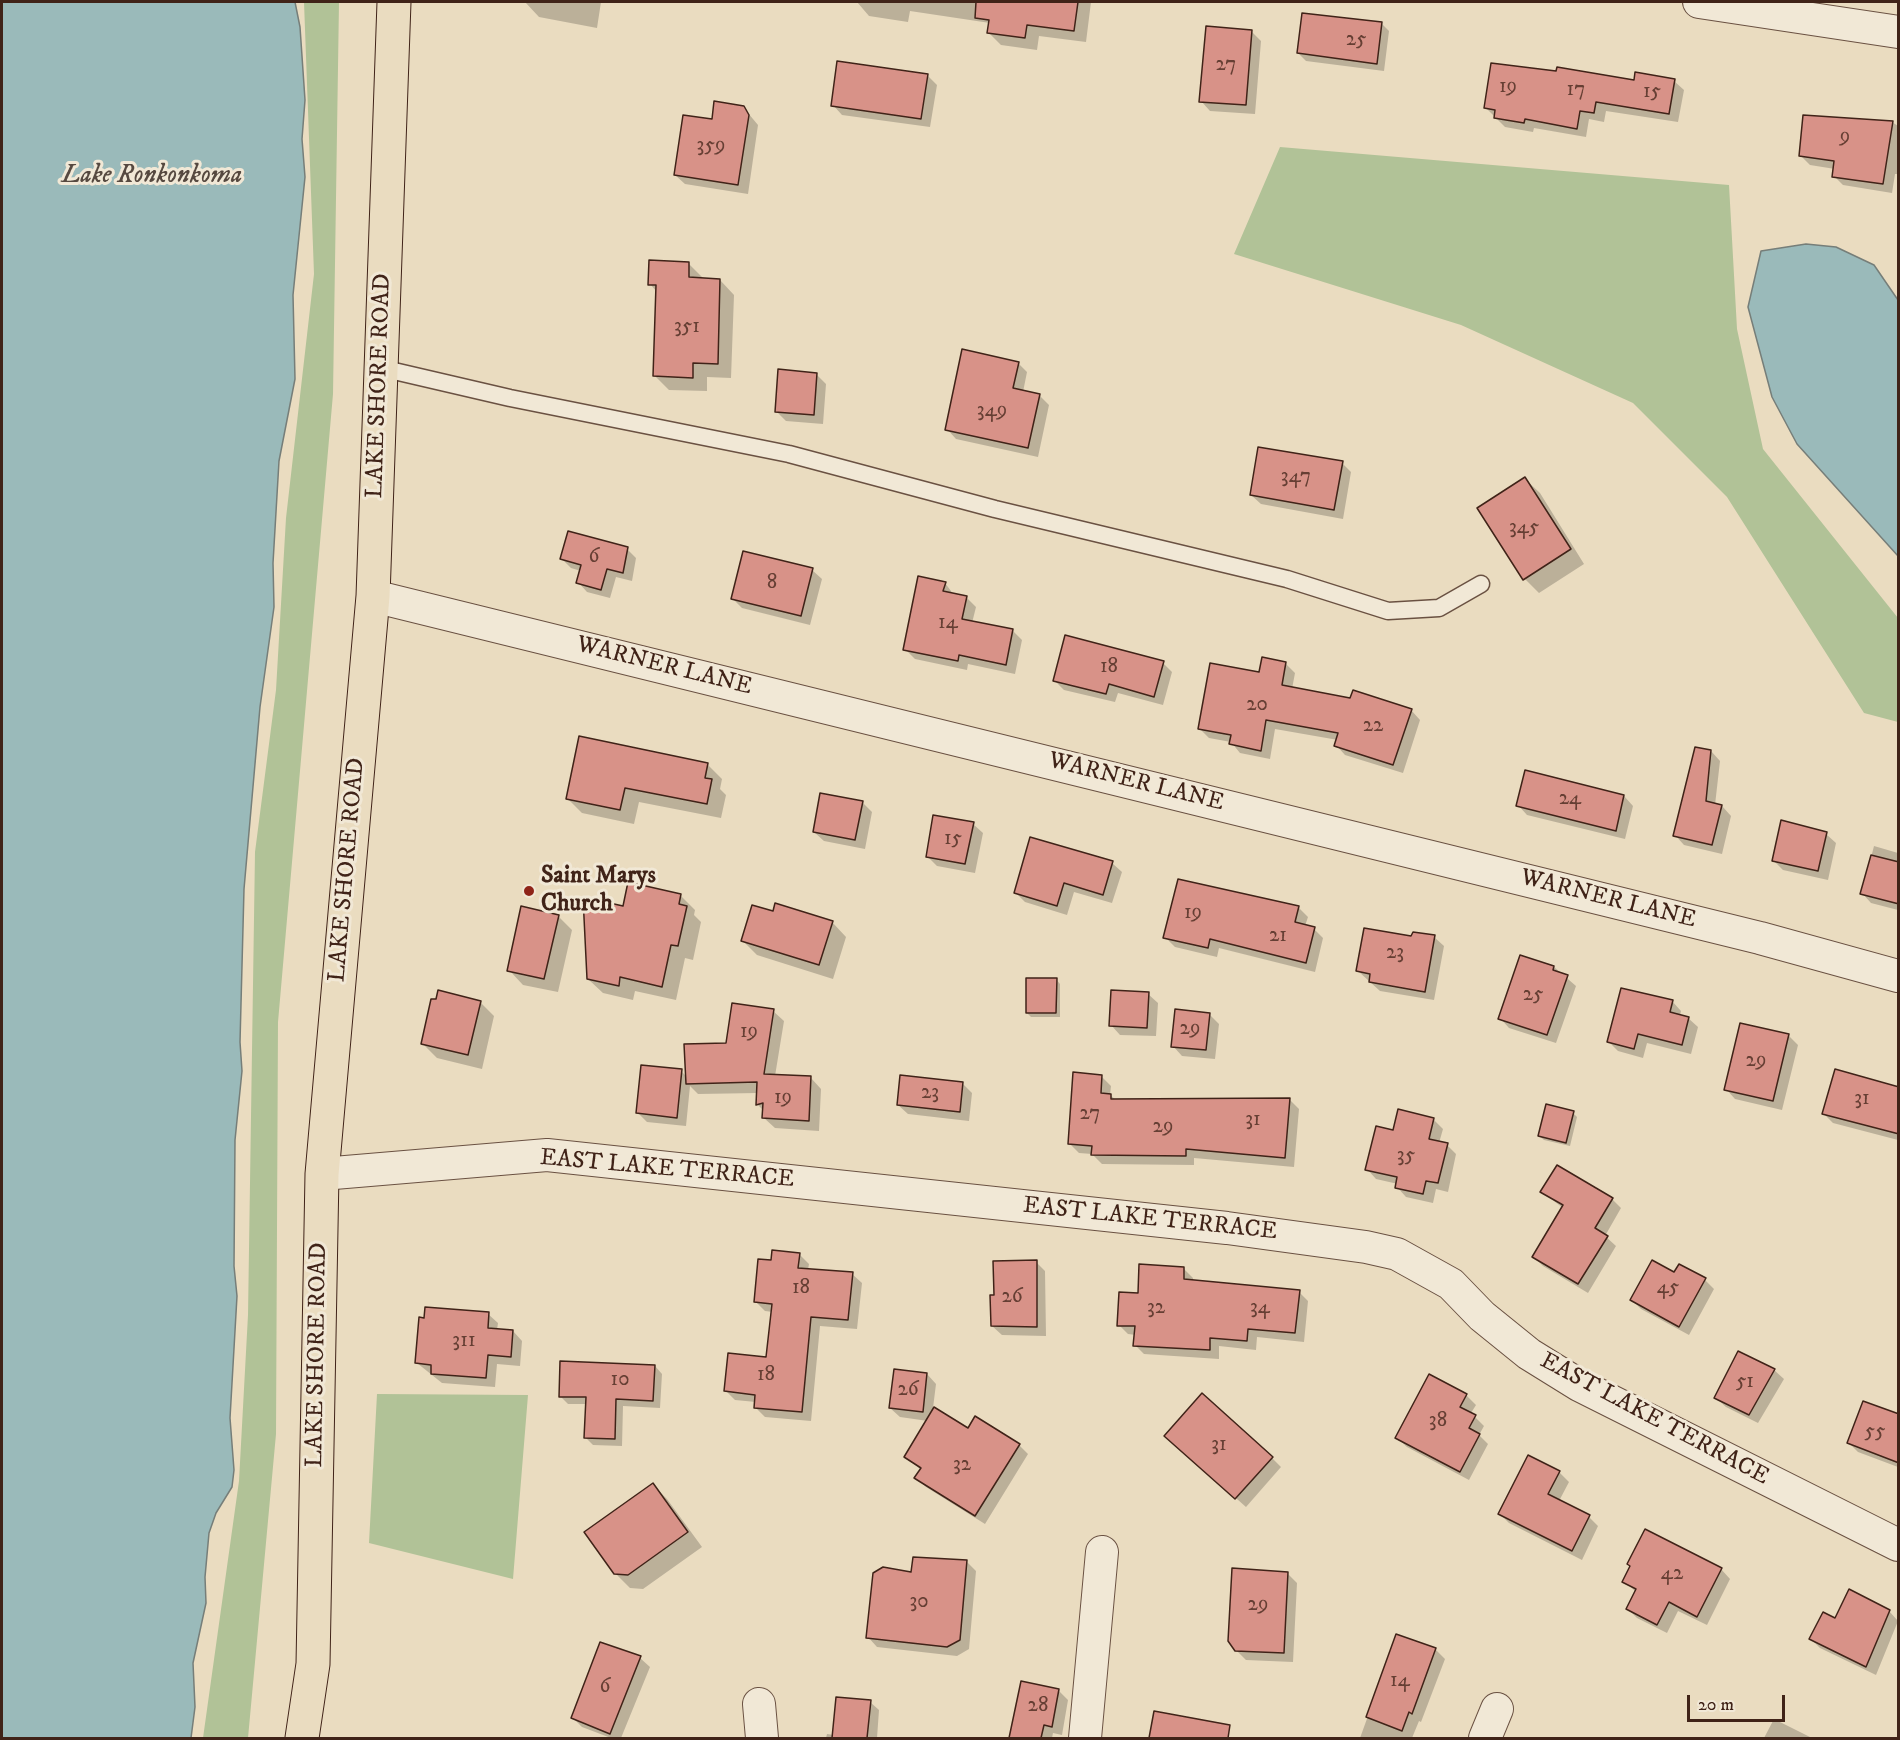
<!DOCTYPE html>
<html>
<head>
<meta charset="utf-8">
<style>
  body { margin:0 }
  #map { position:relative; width:1900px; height:1740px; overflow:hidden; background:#eadcc0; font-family:"IM FELL DW Pica",serif }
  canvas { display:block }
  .frame { position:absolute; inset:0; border:3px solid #402318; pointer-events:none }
  .scale { position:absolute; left:1687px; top:1695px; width:98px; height:27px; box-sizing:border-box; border:3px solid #402318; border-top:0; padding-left:8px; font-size:18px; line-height:21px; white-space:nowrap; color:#402318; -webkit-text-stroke:4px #f1e8d6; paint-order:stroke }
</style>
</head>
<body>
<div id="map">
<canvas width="1900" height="1740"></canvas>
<div class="frame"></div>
<div class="scale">20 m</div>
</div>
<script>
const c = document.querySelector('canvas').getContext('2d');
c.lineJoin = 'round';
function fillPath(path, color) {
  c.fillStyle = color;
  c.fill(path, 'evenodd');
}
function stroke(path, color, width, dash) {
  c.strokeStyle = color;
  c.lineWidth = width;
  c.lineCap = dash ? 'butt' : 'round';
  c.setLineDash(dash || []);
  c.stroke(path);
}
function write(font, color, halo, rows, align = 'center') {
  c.font = font + ' "IM FELL DW Pica",serif';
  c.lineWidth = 6;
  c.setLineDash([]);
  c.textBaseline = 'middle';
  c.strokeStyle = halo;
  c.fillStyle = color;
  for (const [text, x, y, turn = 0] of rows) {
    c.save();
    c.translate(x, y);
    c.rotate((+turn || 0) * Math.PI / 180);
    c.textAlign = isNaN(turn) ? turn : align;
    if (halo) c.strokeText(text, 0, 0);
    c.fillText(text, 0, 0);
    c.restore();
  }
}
const green = new Path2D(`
  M304 2H339L333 394 278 1022 276 1434 248 1738H203L239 1481 248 1315 255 852 276 690 286 518 314 274Z
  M1280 147 1729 185 1737 329 1763 449 1898 618V722L1864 713 1727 497 1633 403 1461 325 1234 254Z
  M377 1394 528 1395 513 1579 369 1543Z`);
const water = new Path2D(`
  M2 2H295L300 27 305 100 302 139 305 177 293 295 295 379 279 461 273 563 274 607 260 707 244 889 240 1042 242 1071 235 1140 234 1266 237 1296 230 1418 234 1470 232 1487 216 1513 209 1533 205 1577 206 1603 193 1663 195 1707 191 1738H2Z
  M1806 244 1836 247 1874 265 1898 300V556L1797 444 1772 397 1748 307 1761 251Z`);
const shadow = new Path2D(`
  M525 2H601L597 28 539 17Z
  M857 2H1091L1086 42 1039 36 1037 50 1001 45 989 33 990 23 910 11 908 22 869 16Z
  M1381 23 1389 31 1384 71 1306 61 1298 53Z
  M1252 32 1261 41 1255 114 1210 111 1201 101Z
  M927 75 937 85 930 127 842 115 833 105Z
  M1674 81 1684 90 1678 122 1606 111 1604 122 1589 119 1586 137 1534 128 1533 132 1505 127 1485 107 1635 82Z
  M743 107 758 125 748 194 685 184 675 175 713 121Z
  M1892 122 1898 126V174H1895L1892 193 1843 185 1834 176 1835 169 1810 165 1801 156Z
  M689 264 703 278 720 280 734 295 731 378 707 377V391L669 390 654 375 657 292 650 284Z
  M1018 363 1027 372 1023 392 1039 395 1049 405 1038 457 956 439 947 429Z
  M816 374 826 384 823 424 786 421 776 411Z
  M1342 463 1351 472 1343 519 1261 504 1251 495Z
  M1525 479 1540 493 1584 564 1539 593 1525 579Z
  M627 549 636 558 632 581 616 577 610 598 587 592 578 582 581 571 571 568 561 558Z
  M812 570 822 579 810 625 742 608 733 599Z
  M945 583 954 595 966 597 976 607 972 623 1013 631 1022 640 1015 674 968 664 967 670 915 659 905 649Z
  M1163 663 1172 672 1163 705 1118 693 1115 702 1064 690 1055 681Z
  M1285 663 1295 673 1292 689 1411 710 1420 720 1403 773 1345 755 1336 745 1338 740 1275 729 1270 759 1240 753 1231 742 1209 738 1200 729 1260 674Z
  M1711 751 1720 761 1715 805 1722 806 1731 816 1722 854 1684 845 1675 835Z
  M707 764 722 779 720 789 726 795 721 818 639 802 634 824 582 813 568 799Z
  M1624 796 1633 806 1625 839 1527 815 1518 805Z
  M862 802 872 812 865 849 824 841 814 832Z
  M973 824 983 833 975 873 937 866 927 856Z
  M1826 834 1836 843 1828 880 1783 870 1773 860Z
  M1874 846 1898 853V910L1871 903 1862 893Z
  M1112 863 1122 872 1112 903 1074 892 1067 915 1025 902 1015 892Z
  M680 895 695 910 694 915 701 922 693 960 685 958 676 1000 635 991 633 1000 603 993 588 979 624 907Z
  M1298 907 1308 917 1305 926 1314 929 1323 938 1315 972 1219 948 1217 957 1175 947 1165 937Z
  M774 913 832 922 846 937 833 979 757 955 742 940Z
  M558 916 572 930 558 992 523 985 509 970Z
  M1434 937 1444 946 1434 1000 1380 991 1358 971 1412 938Z
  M1554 967 1576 986 1556 1043 1509 1028 1500 1018Z
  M1056 979 1060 984V1017H1031L1027 1013Z
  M1148 994 1158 1003 1156 1036 1120 1035 1111 1025Z
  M1672 1001 1681 1011 1680 1016 1688 1018 1698 1027 1691 1054 1647 1043 1643 1058 1618 1051 1609 1042Z
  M480 1002 494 1016 482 1069 437 1058 422 1043Z
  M773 1011 784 1021 775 1076 811 1078 821 1089 819 1131 775 1128 764 1118V1111L757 1104 758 1093 698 1094 690 1086 686 1126 647 1122 638 1113 681 1071 687 1077Z
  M1209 1014 1219 1024 1215 1059 1182 1056 1173 1046Z
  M1788 1035 1798 1045 1782 1110 1735 1099 1726 1089Z
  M1101 1076 1111 1086 1110 1095 1116 1100 1289 1099 1299 1109 1294 1167 1194 1158V1165L1102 1164 1092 1154 1079 1153 1070 1144Z
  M962 1083 972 1093 969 1121 908 1114 898 1105Z
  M1898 1086V1140L1833 1123 1824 1114Z
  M1573 1113 1577 1117 1570 1146 1544 1140 1539 1136Z
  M1433 1119 1443 1129 1439 1143 1447 1145 1456 1154 1448 1192 1436 1189 1433 1203 1406 1197 1397 1187 1398 1184 1376 1179 1367 1169 1394 1132Z
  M1542 1192 1612 1199 1621 1208 1605 1236 1616 1246 1588 1293 1543 1266 1534 1257 1563 1208Z
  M799 1254 809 1264 808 1270 852 1274 862 1283 857 1329 820 1326 811 1421 765 1417 755 1407 756 1402 735 1400 726 1391 768 1358 773 1312 765 1311 755 1301 772 1261Z
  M1036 1262 1045 1271 1046 1336 1002 1335 992 1326 995 1296Z
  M1184 1269 1193 1278V1281L1299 1292 1308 1301 1304 1342 1257 1337 1256 1350 1219 1346V1359L1144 1354 1135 1345 1136 1335 1128 1334 1119 1325 1139 1295Z
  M1675 1274 1705 1280 1714 1289 1689 1335 1641 1309 1632 1300Z
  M488 1314 498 1323 497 1330 513 1331 522 1341 520 1366 497 1364 495 1387 442 1383 417 1363Z
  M655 1366 662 1374 660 1408 623 1406 622 1446 593 1445 585 1437 587 1404H568L560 1396Z
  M1774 1370 1784 1379 1758 1423 1726 1407 1716 1398Z
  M927 1374 936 1384 933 1408 968 1430 1019 1445 1028 1454 985 1524 926 1487 916 1478 921 1470 906 1457 928 1421 900 1417 890 1408Z
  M1466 1395 1476 1405 1471 1413 1484 1426 1479 1435 1488 1444 1469 1480 1407 1447 1397 1438Z
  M1898 1416V1467L1858 1452 1848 1442Z
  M1176 1445 1272 1458 1281 1467 1246 1507Z
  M1559 1472 1569 1482 1559 1501 1589 1517 1598 1526 1582 1560 1509 1523 1500 1514Z
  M653 1485 667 1499 702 1547 643 1589 630 1588 615 1573Z
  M966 1561 976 1571 969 1649 957 1656 877 1647 868 1637 913 1574Z
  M1721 1569 1730 1579 1707 1625 1678 1611 1667 1633 1637 1618 1628 1609 1636 1592 1624 1581Z
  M1287 1573 1297 1583 1293 1662 1246 1660 1236 1650Z
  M1889 1611 1898 1621 1876 1675 1820 1648 1811 1639 1835 1620Z
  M1397 1636 1435 1649 1445 1659 1421 1722 1419 1721 1412 1738H1360Z
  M640 1658 650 1667 621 1738H611L582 1727 572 1717Z
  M1022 1682 1058 1690 1068 1700 1062 1735 1053 1733 1052 1738H1010Z
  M870 1702 879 1710 877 1738H826L827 1734 834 1735Z
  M1155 1713 1206 1730 1204 1738H1150Z
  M1774 1719 1812 1738H1764Z`);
const building = new Path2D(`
  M976 2H1078L1074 31 1027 25 1025 38 987 33 989 20 975 18Z
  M1302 13 1382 22 1377 64 1297 53Z
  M1206 26 1252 30 1246 105 1199 102Z
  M837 61 928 74 921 119 831 106Z
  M1491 63 1556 71 1557 67 1634 80 1635 72 1675 79 1669 114 1596 102 1594 113 1580 111 1577 129 1525 119 1524 123 1494 118 1495 110 1484 108Z
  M714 101 744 106 749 115 738 185 674 175 683 115 712 119Z
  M1803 115 1893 121 1883 184 1832 177 1834 161 1799 156Z
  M649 260 689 262V277L720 279 718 364 693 363V378L653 376 656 285H648Z
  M962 349 1019 362 1013 388 1040 394 1028 448 945 430Z
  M778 369 817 373 814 415 775 412Z
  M1258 447 1343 461 1334 510 1250 495Z
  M1525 477 1571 549 1523 580 1477 508Z
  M568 531 628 547 623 573 607 569 601 590 576 583 581 565 560 559Z
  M743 551 813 568 801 616 731 599Z
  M918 576 946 582 943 591 967 596 962 619 1013 629 1006 665 959 655 958 661 903 650Z
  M1065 635 1164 661 1154 697 1109 684 1106 694 1053 681Z
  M1262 657 1286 662 1282 685 1350 698 1353 690 1412 709 1393 765 1334 746 1338 733 1266 720 1261 751 1229 744 1231 735 1198 729 1210 663 1259 672Z
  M579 736 708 763 705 778 712 779 707 804 625 788 620 810 566 799Z
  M1695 747 1711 750 1706 801 1722 805 1712 845 1673 836Z
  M1525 770 1624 795 1616 831 1516 806Z
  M820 793 863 801 855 840 813 832Z
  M933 815 974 822 965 864 926 857Z
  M1781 820 1827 832 1818 871 1772 861Z
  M1030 837 1113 861 1103 895 1064 883 1057 906 1014 893Z
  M1871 855 1899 862V904L1860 894Z
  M1178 879 1299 906 1295 922 1315 927 1306 963 1210 939 1208 948 1163 938Z
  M628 882 681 894 679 904 687 906 678 946 671 945 662 987 620 977 619 986 587 979 583 897 623 906Z
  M775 903 833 921 819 965 741 941 752 905 773 911Z
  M521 906 559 915 544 979 507 971Z
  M1364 928 1411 936 1413 932 1435 935 1425 992 1369 982 1370 974 1356 971Z
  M1520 955 1554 966 1553 970 1568 975 1547 1035 1498 1019Z
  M1026 978H1057L1056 1013H1026Z
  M1621 988 1673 1000 1670 1012 1689 1017 1682 1045 1638 1034 1634 1049 1607 1042Z
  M438 990 481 1001 468 1055 421 1044 431 999H436Z
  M1111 990 1149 992 1147 1028 1109 1026Z
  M732 1003 774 1009 764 1074 811 1076 809 1121 762 1118 763 1103 756 1105 757 1082 686 1084 684 1044 726 1043Z
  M1175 1009 1210 1013 1206 1050 1171 1047Z
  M1740 1023 1789 1034 1773 1101 1724 1090Z
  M641 1065 682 1069 677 1118 636 1113Z
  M1835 1069 1899 1087V1134L1822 1114Z
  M1073 1072 1102 1075 1101 1093 1111 1094V1099L1290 1098 1285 1158 1186 1149V1156L1091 1155 1092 1146 1068 1144Z
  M900 1075 963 1082 960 1112 897 1105Z
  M1546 1104 1574 1111 1566 1143 1538 1136Z
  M1398 1109 1434 1118 1429 1139 1448 1143 1438 1183 1426 1181 1423 1194 1395 1188 1397 1177 1365 1170 1376 1126 1393 1130Z
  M1557 1165 1613 1198 1595 1228 1608 1236 1578 1284 1532 1257 1563 1205 1540 1192Z
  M772 1250 800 1253 798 1268 853 1272 848 1320 811 1317 802 1412 754 1408 755 1395 724 1391 728 1353 766 1357 772 1304 754 1302 758 1259 771 1260Z
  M1037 1260V1327L991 1326 990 1295H994L993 1261Z
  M1652 1260 1674 1272 1679 1264 1706 1278 1679 1327 1630 1300Z
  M1139 1264 1184 1267V1279L1300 1290 1295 1333 1248 1329 1247 1341 1210 1338V1350L1133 1346 1135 1326H1117L1119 1292 1138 1293Z
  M425 1307 489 1312 488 1328 513 1330 511 1357 488 1355 486 1378 431 1374V1365L415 1363 419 1317 424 1318Z
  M1738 1351 1775 1369 1749 1415 1714 1398Z
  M560 1361 655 1365 653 1401 616 1399 615 1439 584 1438 586 1397H559Z
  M894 1369 927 1373 923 1412 889 1408Z
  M1429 1374 1467 1394 1460 1407 1476 1415 1469 1428 1480 1434 1460 1472 1395 1438Z
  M1202 1393 1273 1457 1235 1499 1164 1436Z
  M1863 1401 1899 1414V1463L1847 1443Z
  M934 1407 968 1428 975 1416 1020 1444 975 1516 914 1478 921 1468 904 1457Z
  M1528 1455 1560 1471 1548 1494 1590 1515 1572 1551 1498 1514Z
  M653 1483 688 1532 628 1575 614 1574 584 1532Z
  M1645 1529 1722 1568 1697 1617 1669 1602 1657 1625 1626 1609 1636 1589 1622 1582 1630 1566 1627 1564Z
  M913 1557 967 1560 960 1640 947 1647 866 1638 873 1573 883 1567 911 1572Z
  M1232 1568 1288 1572 1284 1653 1235 1651 1228 1641Z
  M1849 1589 1890 1610 1866 1667 1809 1639 1823 1612 1835 1618Z
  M1396 1634 1436 1648 1412 1714 1409 1712 1402 1731 1366 1717Z
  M600 1642 641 1656 610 1734 571 1718Z
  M1021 1681 1059 1689 1052 1727 1044 1725 1041 1738H1009Z
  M836 1697 871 1700 867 1738H832Z
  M1154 1711 1230 1725 1228 1738H1149Z`);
const service = new Path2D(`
  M381 368 510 398 789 454 995 509 1287 579 1388 611 1439 608 1481 584`);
const minor = new Path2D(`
  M1699 2 1898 32
  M373 596 1760 938 1898 976
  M322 1174 547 1155 1227 1228 1366 1247 1397 1254 1451 1284 1482 1316 1529 1354 1579 1385 1898 1545
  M759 1704 762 1738
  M1085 1738 1102 1552
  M1485 1738 1497 1709`);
const primary = new Path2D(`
  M302 1738 313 1664 322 1174 373 596 394 2`);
const markers = [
  [529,891,6,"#8f2418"]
];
const numberNames = [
  ["25",1356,41],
  ["27",1226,66],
  ["19",1508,88],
  ["17",1576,91],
  ["15",1652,93],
  ["9",1845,138],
  ["359",711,147],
  ["351",687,328],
  ["349",992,412],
  ["347",1296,478],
  ["345",1524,529],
  ["6",594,558],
  ["8",772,584],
  ["14",948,624],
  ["18",1109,668],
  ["20",1257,706],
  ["22",1373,727],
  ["24",1570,800],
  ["15",953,840],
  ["19",1193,914],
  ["21",1278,937],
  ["23",1395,954],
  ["25",1533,996],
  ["29",1190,1030],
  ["19",749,1033],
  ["29",1756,1062],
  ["23",930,1094],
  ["19",783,1099],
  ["31",1862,1100],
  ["27",1090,1115],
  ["31",1253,1121],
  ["29",1163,1128],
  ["35",1406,1157],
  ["18",801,1289],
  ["45",1668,1289],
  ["26",1012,1298],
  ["32",1156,1309],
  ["34",1260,1309],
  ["311",464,1342],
  ["18",766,1376],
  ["10",620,1381],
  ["51",1745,1383],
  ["26",908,1391],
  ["38",1438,1422],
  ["55",1875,1433],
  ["31",1219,1446],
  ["32",962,1466],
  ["42",1672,1575],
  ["30",919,1603],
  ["29",1258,1606],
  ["14",1400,1682],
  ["6",605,1688],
  ["28",1038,1707]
];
const streetNames = [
  ["LAKE SHORE ROAD",380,386,-88],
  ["WARNER LANE",664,667,14],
  ["WARNER LANE",1136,783,14],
  ["LAKE SHORE ROAD",348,870,-85],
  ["WARNER LANE",1608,900,14],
  ["EAST LAKE TERRACE",667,1170,5],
  ["EAST LAKE TERRACE",1150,1220,6],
  ["LAKE SHORE ROAD",318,1355,-89],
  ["EAST LAKE TERRACE",1654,1420,28]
];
const poiNames = [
  ["Saint Marys",541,877],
  ["Church",541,905]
];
const waterNames = [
  ["Lake Ronkonkoma",152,177]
];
fillPath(green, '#b1c297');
fillPath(water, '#9ababa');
stroke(water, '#767e79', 1.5);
fillPath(shadow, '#0003');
fillPath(building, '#d89288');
stroke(building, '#402318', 1.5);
stroke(service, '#6a5142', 19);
stroke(minor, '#6a5142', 34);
stroke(primary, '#402318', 35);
stroke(service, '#f1e8d6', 16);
stroke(minor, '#f1e8d6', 32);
stroke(primary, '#eadcc0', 33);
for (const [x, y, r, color] of markers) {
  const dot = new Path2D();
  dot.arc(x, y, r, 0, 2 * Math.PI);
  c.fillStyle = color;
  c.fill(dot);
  stroke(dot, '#f1e8d6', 2);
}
write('21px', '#663f34', null, numberNames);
write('24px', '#402318', '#f1e8d6', streetNames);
write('bold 24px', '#402318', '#f1e8d6', poiNames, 'left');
write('italic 26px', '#564940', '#f1e8d6', waterNames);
</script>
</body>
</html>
